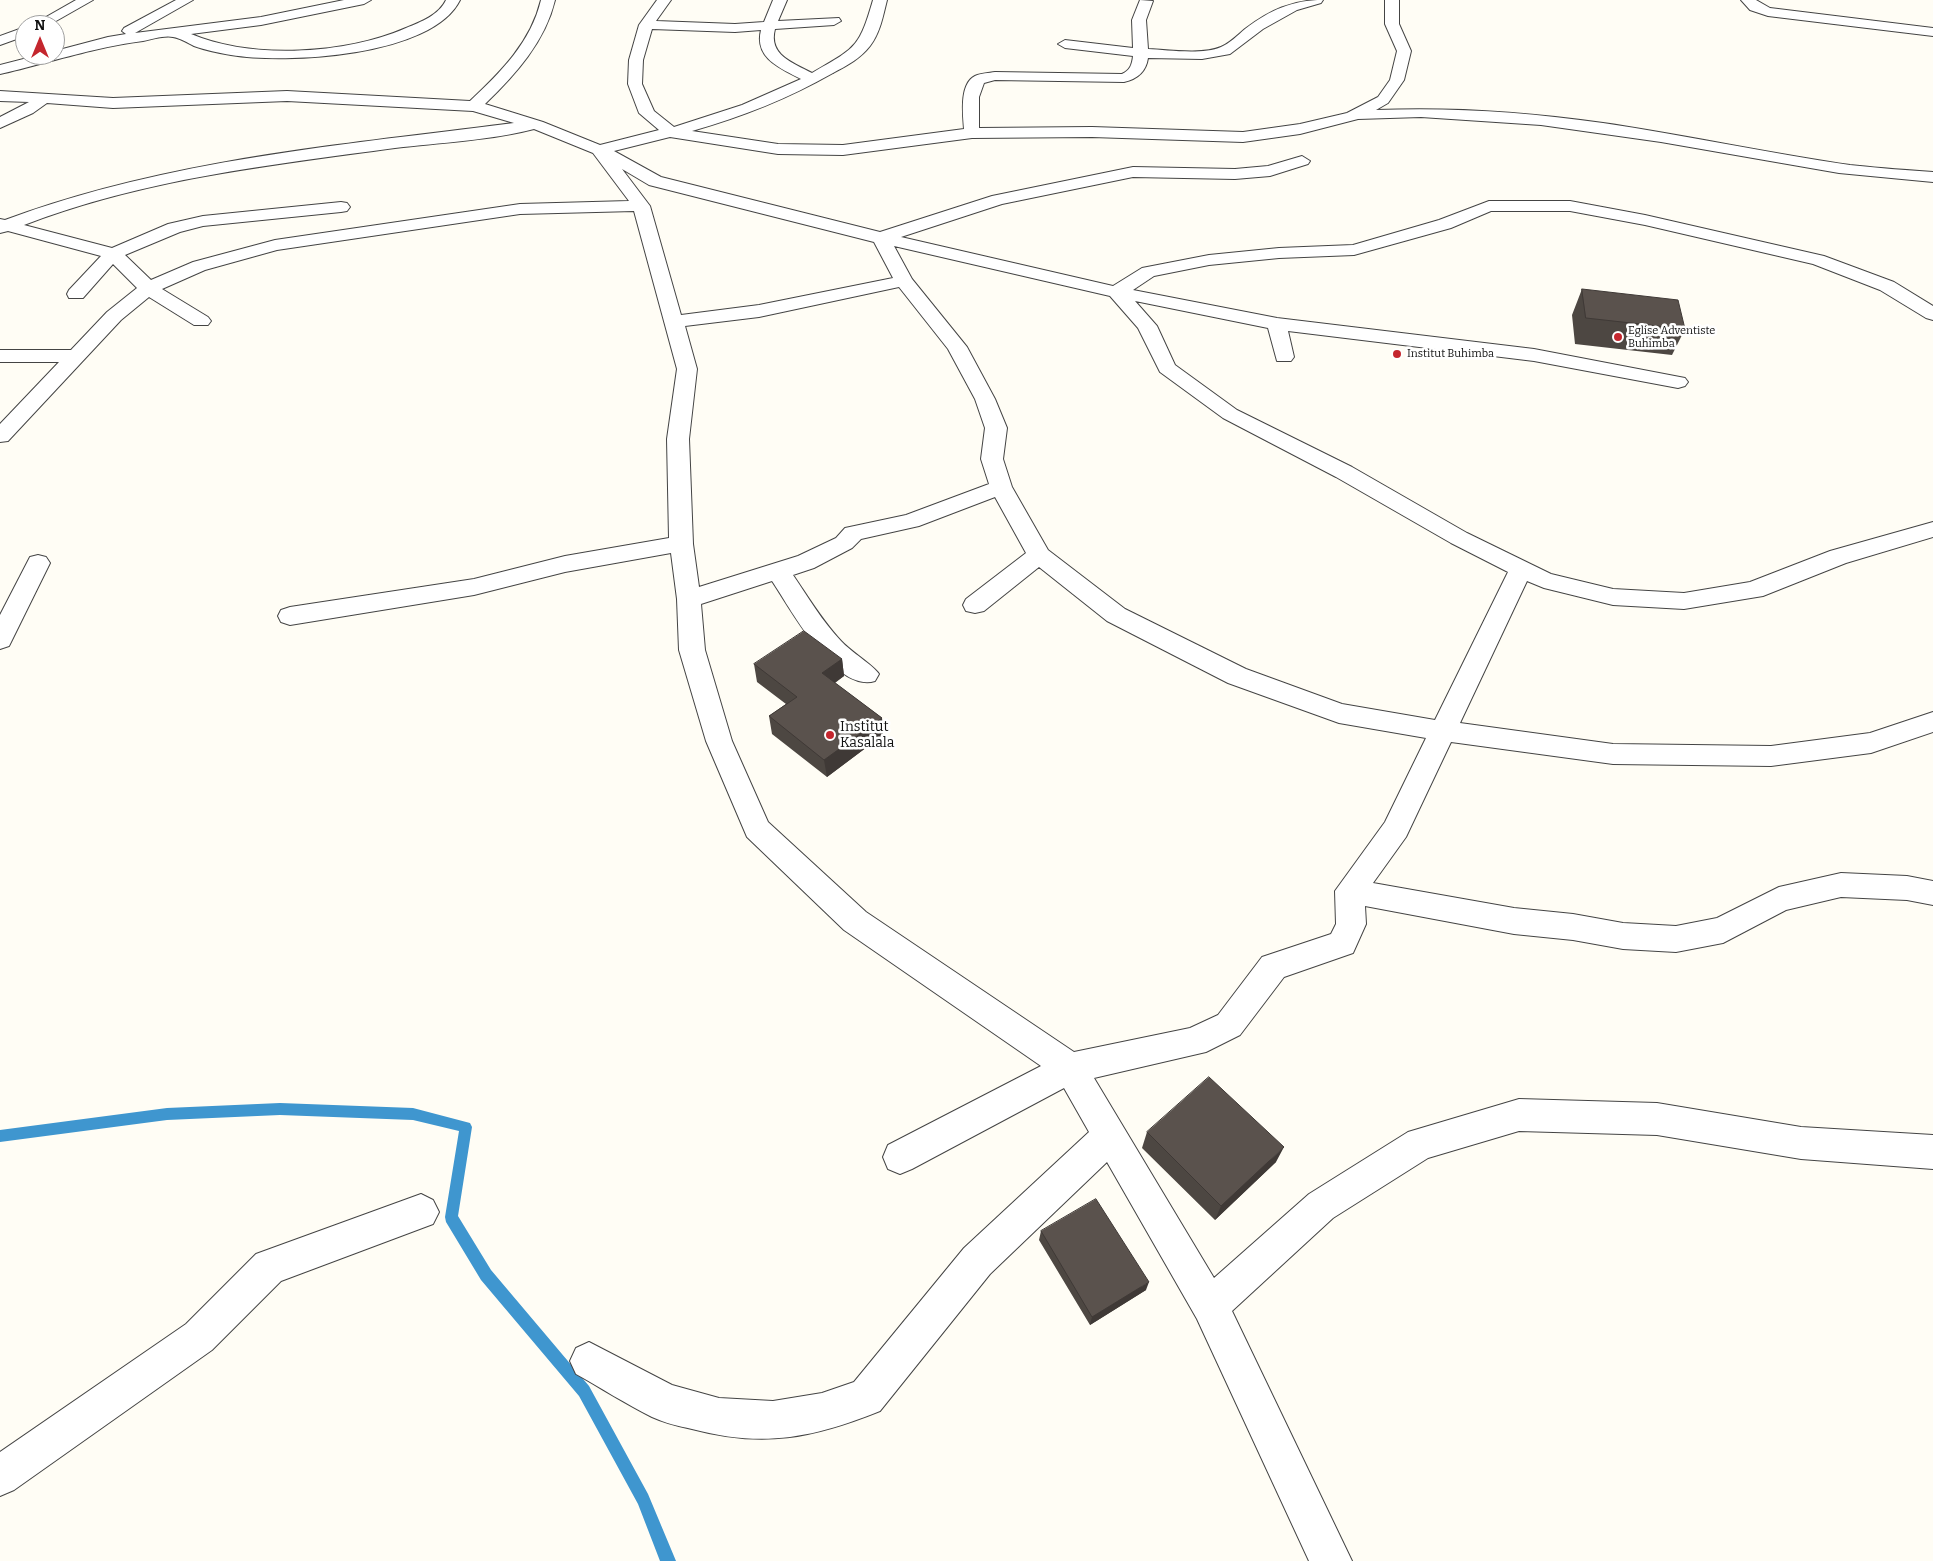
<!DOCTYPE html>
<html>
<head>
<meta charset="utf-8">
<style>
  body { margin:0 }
  #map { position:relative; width:1933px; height:1561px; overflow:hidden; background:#fffdf5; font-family:Bitter,serif }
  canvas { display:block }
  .north { position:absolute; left:15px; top:15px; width:50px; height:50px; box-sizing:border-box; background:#fff; border:1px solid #a0a0a0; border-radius:50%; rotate:0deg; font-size:14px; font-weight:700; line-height:20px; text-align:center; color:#111 }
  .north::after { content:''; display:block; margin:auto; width:18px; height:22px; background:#c4262e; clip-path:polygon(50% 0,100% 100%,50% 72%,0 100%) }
</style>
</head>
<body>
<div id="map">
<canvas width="1933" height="1561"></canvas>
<div class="north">N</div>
</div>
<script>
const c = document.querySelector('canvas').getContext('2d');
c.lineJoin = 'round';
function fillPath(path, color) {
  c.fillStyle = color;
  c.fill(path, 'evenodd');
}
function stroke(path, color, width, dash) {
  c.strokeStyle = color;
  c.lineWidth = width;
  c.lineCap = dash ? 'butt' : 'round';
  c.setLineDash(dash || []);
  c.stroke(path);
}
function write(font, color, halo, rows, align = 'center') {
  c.font = font + ' Bitter,serif';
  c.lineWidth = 5;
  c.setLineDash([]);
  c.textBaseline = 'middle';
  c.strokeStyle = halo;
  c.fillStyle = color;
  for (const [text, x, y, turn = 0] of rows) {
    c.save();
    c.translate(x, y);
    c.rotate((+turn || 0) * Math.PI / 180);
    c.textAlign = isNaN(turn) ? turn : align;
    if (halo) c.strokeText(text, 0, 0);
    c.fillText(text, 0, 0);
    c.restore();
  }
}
const stream = new Path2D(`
  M280 1103 413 1108 470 1123 472 1127 458 1216 491 1270 589 1386 648 1494 676 1561H660L638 1504 579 1396 481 1280 446 1222 445 1217 459 1131 413 1120 280 1115 167 1120 0 1142V1130L167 1108Z`);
const minor = new Path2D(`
  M76 0H93L49 25H32Z
  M176 0H193L135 33 261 17 344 0H371L364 4 261 25 191 34C253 60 346 54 406 28 421 22 439 15 446 0H460C432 57 285 64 231 55 219 53 205 50 194 46 188 43 180 38 173 37 165 35 152 39 143 41 94 47 48 63 0 74V65L39 55H55V51L108 37 126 34 122 31 124 28Z
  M541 0H555C545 42 515 75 485 104L543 122 600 145 659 130 639 113 628 84 629 60 639 25 657 0H671L656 21 735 24 764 22 773 0H787L778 21 839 18 841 21 834 25 775 29C768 55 793 63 812 73 855 48 859 49 873 0H887C883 16 880 33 870 46 860 59 846 66 833 73 789 98 742 117 692 131L778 144 843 145 964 129C963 115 959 84 975 76 981 73 989 73 995 72L1122 74C1130 70 1132 65 1133 56L1065 48 1058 44 1065 40 1133 48 1132 20 1140 0 1153 1 1146 20 1148 49C1167 50 1203 55 1221 47 1229 44 1238 35 1245 29 1270 10 1292 0 1323 0L1321 3 1297 10 1263 29 1230 54 1202 59 1148 58C1146 72 1137 79 1124 82L995 80 984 83 979 97V128L1092 127 1243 132 1300 124 1347 113 1378 97 1390 80 1397 51 1385 24V0H1399V24L1411 51 1404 80 1388 103 1376 110C1452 107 1527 112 1603 123 1685 135 1767 153 1850 165 1877 168 1905 170 1933 172V182L1839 173 1661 142 1541 125 1421 117 1358 119 1300 134 1243 142 1092 137 972 138 843 155 778 154 670 137 614 151 661 177 880 232 992 196 1133 167 1235 169 1268 166 1302 156 1310 161 1308 164 1270 176 1235 179 1133 177 1002 204 901 237 1113 286 1142 268 1209 255 1279 248 1353 245 1439 220 1489 201H1570L1645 215 1824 256 1894 282 1933 306V320L1926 318 1880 290 1813 264 1645 225 1570 211H1491L1451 228 1354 255 1279 258 1209 265 1154 276 1133 290 1277 318 1534 349 1685 378 1688 382 1685 386 1678 388 1534 361 1288 331 1294 357 1291 361H1277L1268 328 1135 301 1157 326 1175 365 1237 410 1352 467 1467 533 1551 574 1613 589 1684 593 1750 582 1830 551 1933 522V537L1846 563 1763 596 1684 609 1613 605 1544 588 1527 581 1460 723 1613 744 1771 746 1870 733 1933 712V732L1871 753 1771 766 1613 764 1451 742 1406 837 1373 883 1514 908 1573 914 1623 923 1676 926 1717 918 1779 887 1841 873 1907 876 1933 881V905L1907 900 1841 897 1786 910 1723 943 1676 952 1623 949 1573 940 1514 934 1365 906 1366 924 1353 953 1284 977 1240 1035 1206 1052 1094 1078 1214 1278 1309 1194 1408 1132 1519 1099 1657 1103 1801 1127 1933 1135V1169L1801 1159 1657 1135 1519 1131 1428 1158 1333 1218 1232 1311 1352 1561H1309L1197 1319 1107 1162 990 1274 880 1411C813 1438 763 1448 692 1429 678 1426 665 1423 652 1417 626 1404 601 1388 576 1374L570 1361 576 1348 589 1342 672 1385 719 1398 773 1401 822 1393 854 1382 964 1248 1089 1132 1064 1088 912 1169 900 1174 888 1169 883 1157 888 1145 1041 1066 844 930 747 837 706 741 679 650 677 599 671 553 565 572 474 595 290 625 281 622 278 616 281 610 290 607 474 579 565 556 669 538 667 439 677 369 634 211 520 214 277 250 205 270 162 289 208 317 211 321 208 325H194L149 297 121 320 8 441 0 442V424L59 362H0V350H71L107 312 137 288 113 264 83 298H69L67 294 69 290 101 256 8 231 0 233V219L5 220C168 159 343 145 514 123L473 111 287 101 113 108 47 103 33 113 0 128V117L29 102 0 101V91L113 98 287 91 470 101C501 72 531 42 541 0ZM652 29 735 32 761 30C754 58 780 68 801 79L742 105 674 127 654 111 642 84 643 60ZM534 129 593 153 629 201 520 204 275 240 193 262 151 280 125 255 180 232 203 226 341 212 347 211 350 207 347 203 341 202 203 216 168 224 112 248 24 225C143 179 269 165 395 148 439 143 492 140 534 129ZM622 169 649 185 874 242 893 278 759 305 681 315 650 206ZM894 246 1110 296 1138 328 1160 372 1223 418 1336 477 1451 543 1508 572 1435 720 1342 704 1246 669 1125 609 1048 550 1012 487 1003 459 1007 428 995 399 967 347 912 279ZM899 287 948 349 975 399 985 428 981 459 989 484 906 515 845 528 836 538 798 556 699 587 693 544 689 439 697 369 685 326 759 317ZM995 497 1026 553 966 599 963 605 966 611 975 613 984 611 1039 567 1107 621 1228 683 1339 723 1426 738 1385 822 1335 891 1336 924 1331 934 1262 957 1218 1015 1190 1028 1074 1052 866 912 768 822 732 741 705 650 701 604 772 581C791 609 835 693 875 681L879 674C873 665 851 652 841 641 822 621 808 597 793 575L814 568 852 548 861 539 919 526Z
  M1741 0H1756L1770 8 1933 28V36L1768 16 1750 10Z
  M25 27V36L0 45V36Z
  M38 555 46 557 50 563 12 640 9 646 0 649V615L30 557Z
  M421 1194 433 1200 439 1212 433 1224 281 1281 212 1350 14 1490 0 1496V1452L186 1324 256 1254Z`);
const wall = new Path2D(`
  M1582 289 1685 329 1672 355 1575 344 1572 315Z
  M842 659 844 676 835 683 882 718 883 735 827 777 772 734 769 716 786 704 757 682 754 664Z
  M1147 1132 1276 1162 1215 1220 1142 1148Z
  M1041 1231 1146 1290 1090 1325 1039 1240Z`);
const shadedWall = new Path2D(`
  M842 659 844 676 824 690 822 673Z
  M882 718 883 735 827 777 824 760Z
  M1284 1147 1276 1162 1215 1220 1221 1206Z
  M1149 1282 1146 1290 1090 1325 1092 1317Z`);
const building = new Path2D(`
  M1582 289 1678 300 1685 329 1586 318Z
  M804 631 842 659 822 673 882 718 824 760 769 716 797 697 754 664Z
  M1209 1077 1284 1147 1221 1206 1147 1132Z
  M1096 1199 1149 1282 1092 1317 1041 1231Z`);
const markers = [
  [1618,337,5,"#c4262e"],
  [1397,354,5,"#c4262e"],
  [830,735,5,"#c4262e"]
];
const farPoinames = [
  ["Eglise Adventiste",1628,331],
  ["Buhimba",1628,344],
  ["Institut Buhimba",1407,354]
];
const poiNames = [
  ["Institut",840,727],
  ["Kasalala",840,743]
];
fillPath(stream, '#3f96cf');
stroke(minor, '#444', 2);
fillPath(minor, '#fff');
fillPath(wall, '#4d4742');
fillPath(shadedWall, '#3f3936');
fillPath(building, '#5a524d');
stroke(building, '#3f3936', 1);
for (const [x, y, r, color] of markers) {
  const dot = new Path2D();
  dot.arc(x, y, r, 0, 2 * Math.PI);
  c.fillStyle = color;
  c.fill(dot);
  stroke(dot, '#fff', 2);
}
write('11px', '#111', '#fff', farPoinames, 'left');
write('14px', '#111', '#fff', poiNames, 'left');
</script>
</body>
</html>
